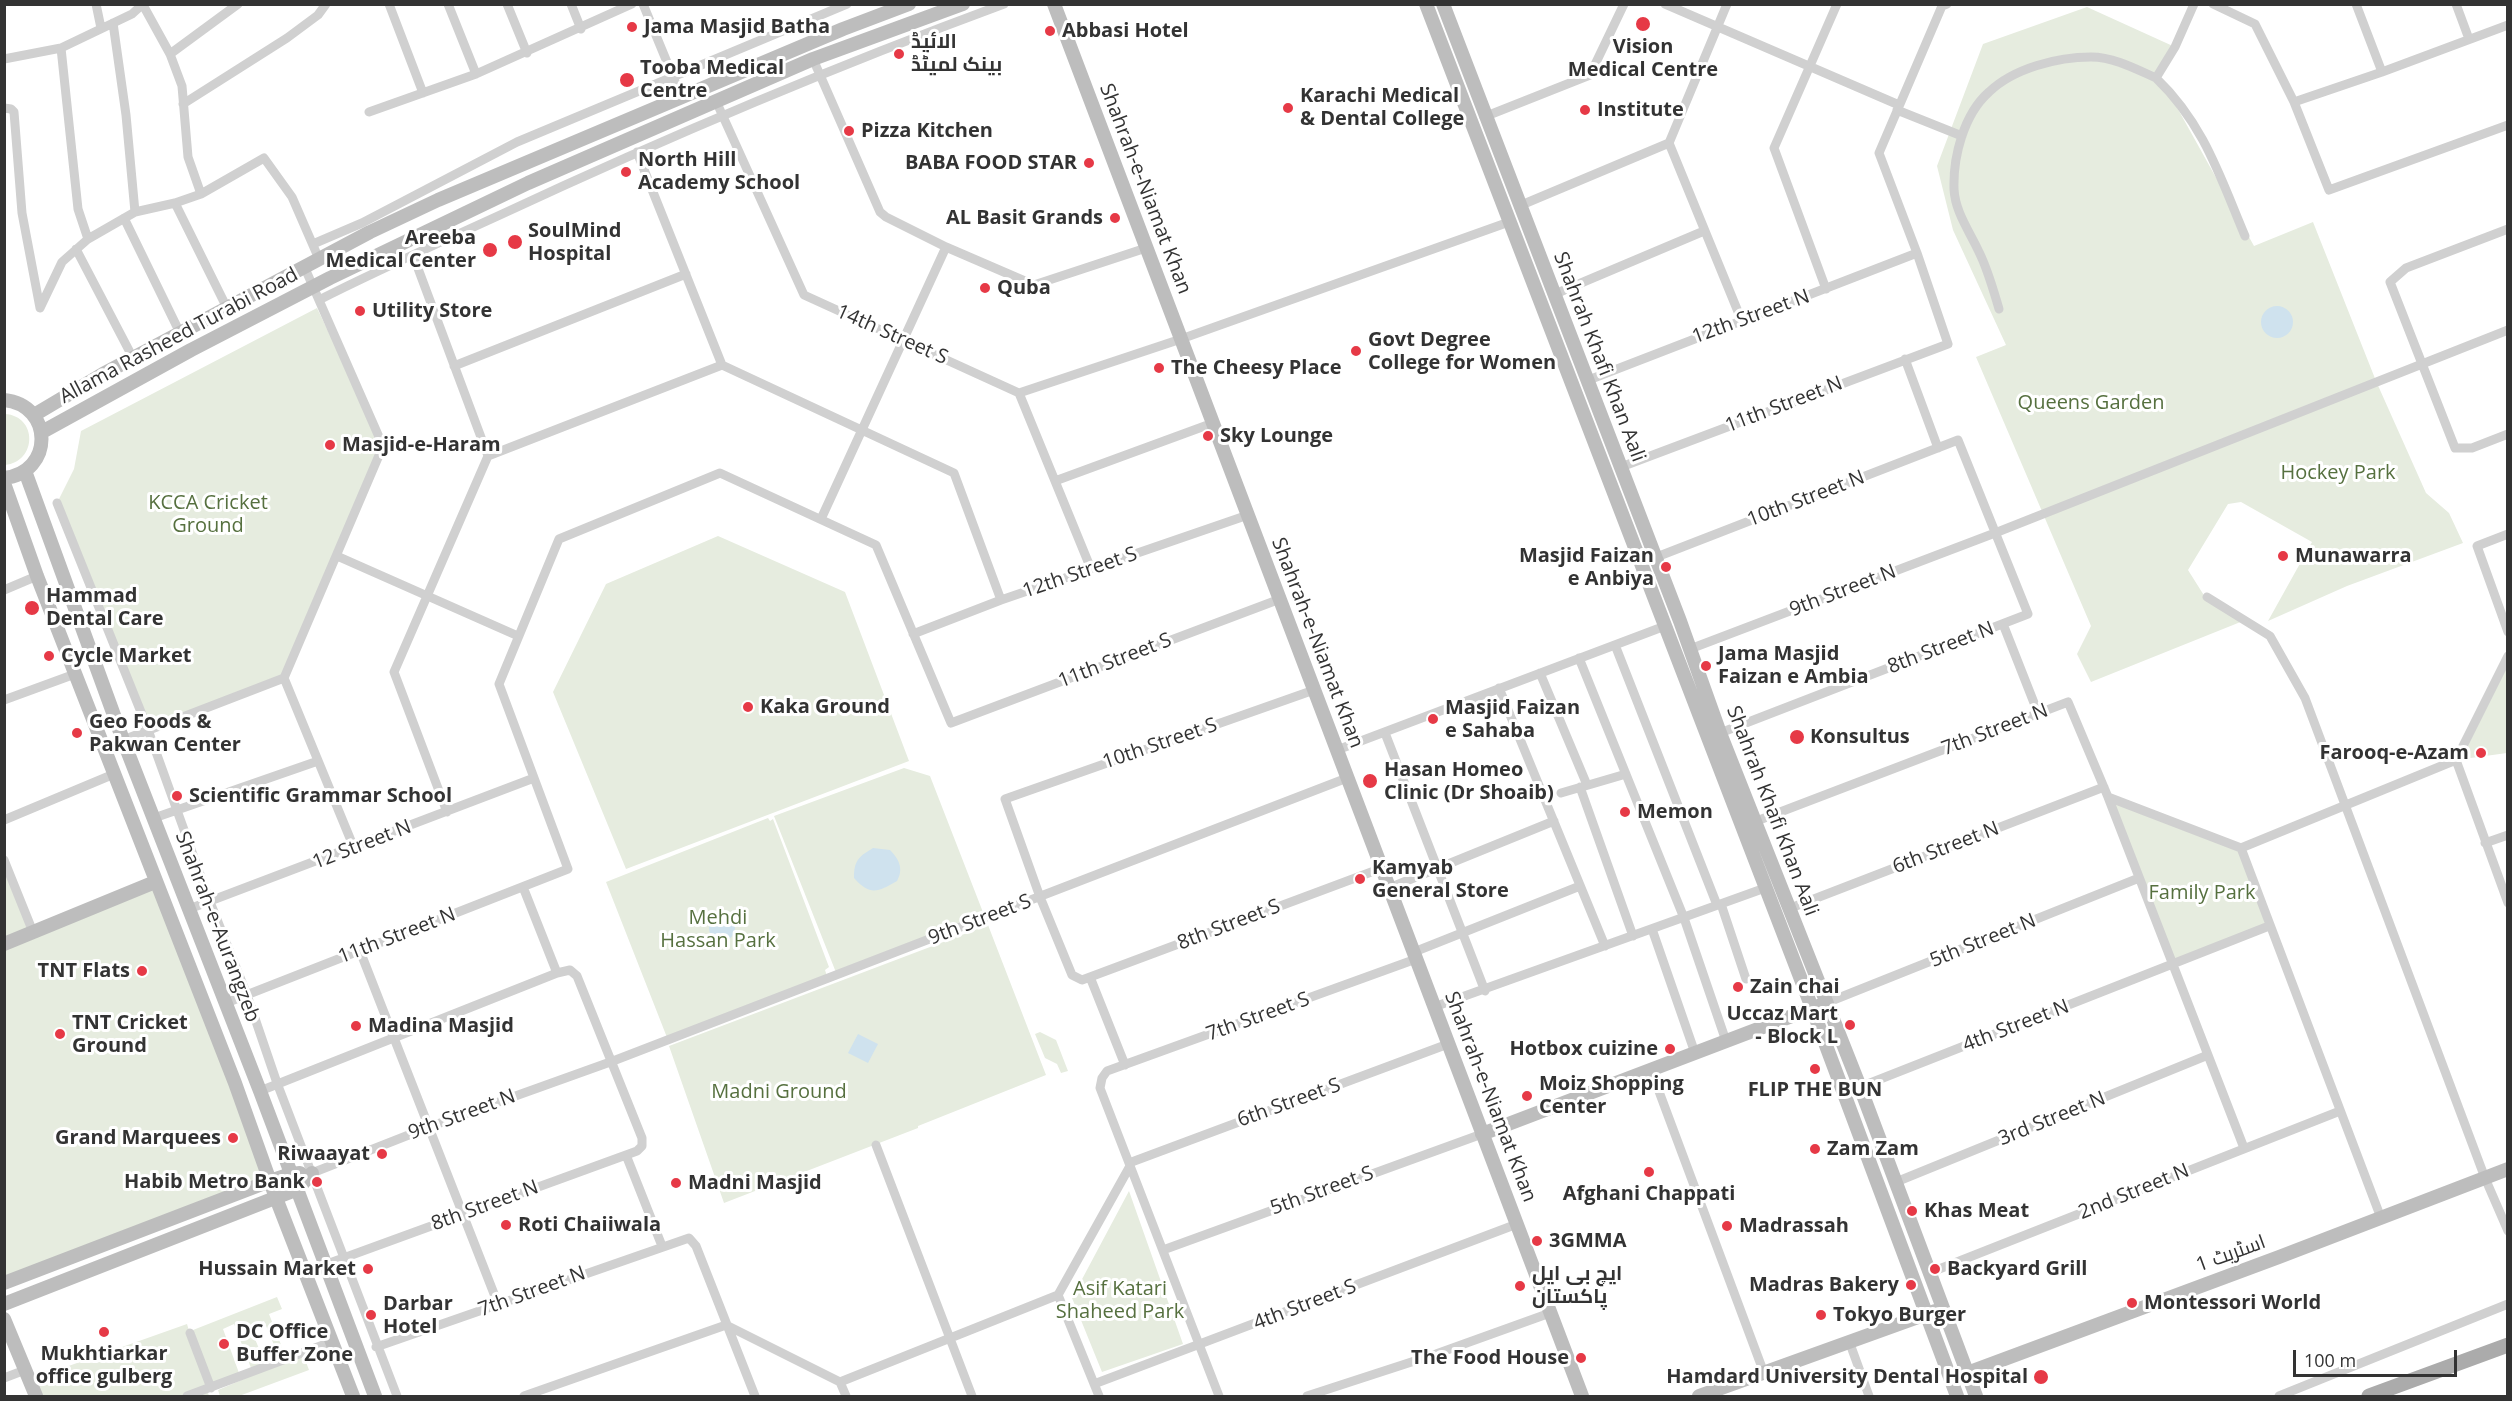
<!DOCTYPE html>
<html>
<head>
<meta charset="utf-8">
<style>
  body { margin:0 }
  #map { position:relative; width:2512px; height:1401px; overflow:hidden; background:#fff; font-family:"Open Sans",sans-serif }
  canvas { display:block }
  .frame { position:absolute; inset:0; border:6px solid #333; pointer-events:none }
  .scale { position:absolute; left:2293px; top:1350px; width:164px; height:27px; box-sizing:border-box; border:3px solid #333; border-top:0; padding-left:8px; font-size:18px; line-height:21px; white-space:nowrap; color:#333; -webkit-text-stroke:4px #fff; paint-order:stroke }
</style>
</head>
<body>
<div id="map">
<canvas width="2512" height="1401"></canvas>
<div class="frame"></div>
<div class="scale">100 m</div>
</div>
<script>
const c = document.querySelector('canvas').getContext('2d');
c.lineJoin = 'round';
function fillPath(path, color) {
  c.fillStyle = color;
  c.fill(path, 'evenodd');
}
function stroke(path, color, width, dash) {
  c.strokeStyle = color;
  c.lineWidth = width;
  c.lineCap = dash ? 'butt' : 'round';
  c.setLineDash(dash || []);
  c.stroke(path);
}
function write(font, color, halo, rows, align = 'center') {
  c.font = font + ' "Open Sans",Cairo,sans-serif';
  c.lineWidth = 6;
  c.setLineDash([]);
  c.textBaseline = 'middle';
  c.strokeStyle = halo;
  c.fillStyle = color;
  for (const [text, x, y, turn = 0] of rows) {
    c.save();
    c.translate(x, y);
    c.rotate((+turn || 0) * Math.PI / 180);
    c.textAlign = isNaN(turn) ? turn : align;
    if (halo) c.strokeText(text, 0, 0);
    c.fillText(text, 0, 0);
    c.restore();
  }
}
const green = new Path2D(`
  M2087 7 2175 47 2159 75 2254 246 2313 222 2376 381 2426 493 2449 513 2463 543 2347 586 2268 621 2312 542 2241 502 2228 504 2188 570 2205 597 2243 621 2091 682 2077 654 2091 626 1976 357 2006 345 1953 230 1937 166 1983 44Z
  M317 308 383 446 284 678 147 727 57 503 74 469 81 431Z
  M5 414C38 416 37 462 5 465Z
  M718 536 845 592 909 761 626 869 553 692 606 584Z
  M2507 656V753L2456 760Z
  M904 768 930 776 986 920 837 975 774 816Z
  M2108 797 2241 848 2269 926 2173 964Z
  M768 818 770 821 773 819 829 967 825 970 828 979 668 1040 606 882Z
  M4 860 33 932 158 883 271 1181 4 1285Z
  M988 925 1046 1075 918 1126V1128L724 1203 669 1046Z
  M1040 1032 1056 1040 1068 1071 1061 1073 1057 1064 1045 1058 1035 1034Z
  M1129 1191 1183 1344 1102 1372 1072 1298Z
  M277 1297 282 1309 269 1314 285 1355 279 1357 264 1321 250 1327 265 1363 251 1368 234 1324 223 1329 239 1373 213 1384 193 1330Z
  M187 1324 209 1396H36L29 1380Z
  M303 1354 309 1370 239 1396H220L218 1390Z`);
const water = new Path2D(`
  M2261 322a16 16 0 1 1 32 0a16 16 0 1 1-32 0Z
  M873 848 890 850C899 859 904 869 897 881 878 892 870 896 854 878 854 861 858 857 873 848Z
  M709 928a13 13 0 1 1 26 0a13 13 0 1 1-26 0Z
  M858 1034 878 1044 868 1063 848 1053Z`);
const street = new Path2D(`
  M96 4 101 28
  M389 4 423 93
  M448 4 476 74
  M507 4 527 53
  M571 4 581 29
  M643 4 681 96
  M1665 4 1899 105
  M2194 4 2175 47 2156 78C2204 124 2220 177 2245 236
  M2213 4 2255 24 2294 102 2329 190 2508 125
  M2356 4 2382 72
  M2456 4 2469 39
  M143 5 170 54 182 86 188 157 201 194
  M113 23 126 115 135 212
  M61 48 78 209 88 239
  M170 54 238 4
  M4 59 61 48 132 14 143 4
  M813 59 880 212 886 217 946 247 1034 285 1146 248
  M716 101 804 295 1019 393 1181 339 1509 222
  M2294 102 2382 72 2508 25
  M183 104 287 38 318 15 326 4
  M4 108 11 109 14 112 22 213 40 308
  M1897 110 1962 136
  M369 112 476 74 632 4
  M1484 117 1590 75 1624 4
  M1669 143 1741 319
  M1669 143 1727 4
  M637 152 722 365
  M175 203 227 308
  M1519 206 1669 143
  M124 218 180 333
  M2508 229 2406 268 2390 282 2455 448H2472L2508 434
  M313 244 362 223 517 142 847 4
  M76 249 133 358
  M413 255 488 456
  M1826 289 1774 148 1837 4
  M1555 294 1704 231
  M319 300C378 270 439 243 500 215 665 138 833 67 1004 4
  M40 308 62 262 88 239 135 212 175 203 201 194 264 158 292 197 319 259
  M1999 309C1993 289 1988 270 1979 252 1970 232 1955 212 1954 189 1953 156 1964 114 1989 92 2014 68 2058 57 2091 57 2114 57 2136 69 2156 78
  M1905 359 1938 448
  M454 366 686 274
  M1586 381 1917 253
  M1019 393 1091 569
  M1621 467 1948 344 1917 253 1879 153 1942 6 1947 4
  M1055 481 1213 423
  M57 503 147 727 210 902 247 995 277 1083 397 1396
  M821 519 946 247
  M2508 534 2477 546 2508 632
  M337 556 518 636
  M1654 558 1958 440 2028 614 1720 733
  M4 590 37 576
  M2207 597 2270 636 2305 698 2485 1178 2508 1231
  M2003 624 2038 713
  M913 634 1001 600 1248 515
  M1615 645 1717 905
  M1690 649 1995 533 2508 330
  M1579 658 1684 918 1726 1041
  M1540 673 1587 785
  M284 678 354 848
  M1499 688 1605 946
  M1314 690 1005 799 1040 897 1072 975 1082 980 1382 868
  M4 700 75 674
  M1385 733 1485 991
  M123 740 284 678 383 446 304 266
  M1337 750 1665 626
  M2456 760 2508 903
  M1580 787 1633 936
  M1561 793 1626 774
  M2108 797 2241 848 2456 760 2508 656
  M447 812 394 672 488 456 722 365 954 473 1001 600
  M154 818 318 761
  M4 820 114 774
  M1754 822 2068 702 2108 797 2244 1148
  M2485 843 2508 835
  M2241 848 2381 1218
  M4 860 33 932
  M523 887 557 973
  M1389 888 1554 821
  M1721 904 1746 979
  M189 909 534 778
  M1788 909 2104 787
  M1652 929 1695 1053
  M360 951 498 1304
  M1414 952 1580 886
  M1090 977 1125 1065
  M226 1003 568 869 499 684 559 539 720 473 876 545 951 723 1280 599
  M1826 1003 2139 878
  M1434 1007 1765 888
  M1651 1070 1764 1373
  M1860 1087 2269 926
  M260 1091 557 973 570 970 577 976 642 1138V1146L637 1151 327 1264
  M876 1145 972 1396
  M626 1155 662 1246
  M1129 1163 1448 1044
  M312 1173 429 1127 613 1061 1347 778
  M1896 1182 2208 1055
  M1163 1250 1482 1134
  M1929 1273 2340 1111
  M1058 1295 1099 1396
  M190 1333 211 1388
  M1849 1341 1869 1396
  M376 1347 689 1238 696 1246 755 1396
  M4 1378 25 1370
  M840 1382 846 1396
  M1094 1384 1517 1224
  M187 1396 331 1342
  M524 1396 726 1325 840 1382 1058 1295 1130 1166
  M1219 1396 1100 1088 1102 1078 1107 1071 1416 959
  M1307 1396 1436 1354 1550 1313
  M2279 1396 2508 1304`);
const secondary = new Path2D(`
  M1054 4 1582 1396
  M1426 4 1812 1008 1957 1396
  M1443 4 1680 621 1720 733 1860 1087 1976 1396
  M4 400C54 405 54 473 4 478
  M34 415 103 374 370 232 438 200 843 29 909 4
  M42 432 191 350 330 278 528 183 813 59 963 4
  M25 471 123 740 260 1091 375 1396
  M4 483 37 576 235 1083 276 1198 353 1396
  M4 944 155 882
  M1482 1134 1821 1005
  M4 1283 270 1181 291 1174 300 1173
  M4 1304 298 1189 312 1173
  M4 1319 36 1396
  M1967 1373 2279 1257 2508 1169
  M1699 1396 1935 1311`);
const primary = new Path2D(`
  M2369 1396 2508 1345`);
const markers = [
  [1643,24,8,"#e63946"],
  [632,27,6,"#e63946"],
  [1050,31,6,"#e63946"],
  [899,54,6,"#e63946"],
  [627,80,8,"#e63946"],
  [1288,108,6,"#e63946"],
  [1585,110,6,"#e63946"],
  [849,131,6,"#e63946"],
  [1089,163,6,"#e63946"],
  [626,172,6,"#e63946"],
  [1115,218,6,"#e63946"],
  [515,242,8,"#e63946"],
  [490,250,8,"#e63946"],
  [985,288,6,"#e63946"],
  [360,311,6,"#e63946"],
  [1356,351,6,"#e63946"],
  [1159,368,6,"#e63946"],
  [1208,436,6,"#e63946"],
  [330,445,6,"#e63946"],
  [2283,556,6,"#e63946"],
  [1666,567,6,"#e63946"],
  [32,608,8,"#e63946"],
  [49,656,6,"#e63946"],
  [1706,666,6,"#e63946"],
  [748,707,6,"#e63946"],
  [1433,719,6,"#e63946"],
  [77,733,6,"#e63946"],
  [1797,737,8,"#e63946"],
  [2481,753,6,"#e63946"],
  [1370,781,8,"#e63946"],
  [177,796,6,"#e63946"],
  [1625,812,6,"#e63946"],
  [1360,879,6,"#e63946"],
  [142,971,6,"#e63946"],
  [1738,987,6,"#e63946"],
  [1850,1025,6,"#e63946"],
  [356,1026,6,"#e63946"],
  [60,1034,6,"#e63946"],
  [1670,1049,6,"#e63946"],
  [1815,1069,6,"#e63946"],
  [1527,1096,6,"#e63946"],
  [233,1138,6,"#e63946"],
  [1815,1149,6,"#e63946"],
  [382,1154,6,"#e63946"],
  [1649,1172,6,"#e63946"],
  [317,1182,6,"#e63946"],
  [676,1183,6,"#e63946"],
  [1912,1211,6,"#e63946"],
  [506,1225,6,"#e63946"],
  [1727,1226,6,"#e63946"],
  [1537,1241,6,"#e63946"],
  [368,1269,6,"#e63946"],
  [1935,1269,6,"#e63946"],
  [1911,1285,6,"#e63946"],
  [1520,1286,6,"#e63946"],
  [2132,1303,6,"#e63946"],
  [371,1315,6,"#e63946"],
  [1821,1315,6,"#e63946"],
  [104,1332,6,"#e63946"],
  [224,1344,6,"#e63946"],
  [1581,1358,6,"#e63946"],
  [2041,1377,8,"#e63946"]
];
const poiNames = [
  ["Jama Masjid Batha",644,27],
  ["Abbasi Hotel",1062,31],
  ["الائیڈ",911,42],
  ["بینک لمیٹڈ",911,65],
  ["Vision",1643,47,"center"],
  ["Medical Centre",1643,70,"center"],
  ["Tooba Medical",640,68],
  ["Centre",640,91],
  ["Karachi Medical",1300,96],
  ["& Dental College",1300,119],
  ["Institute",1597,110],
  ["Pizza Kitchen",861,131],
  ["North Hill",638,160],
  ["Academy School",638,183],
  ["BABA FOOD STAR",1077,163,"right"],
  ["AL Basit Grands",1103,218,"right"],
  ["SoulMind",528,231],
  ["Hospital",528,254],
  ["Areeba",476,238,"right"],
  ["Medical Center",476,261,"right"],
  ["Quba",997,288],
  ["Utility Store",372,311],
  ["Govt Degree",1368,340],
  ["College for Women",1368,363],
  ["The Cheesy Place",1171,368],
  ["Sky Lounge",1220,436],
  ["Masjid-e-Haram",342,445],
  ["Masjid Faizan",1654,556,"right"],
  ["e Anbiya",1654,579,"right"],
  ["Munawarra",2295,556],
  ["Hammad",46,596],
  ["Dental Care",46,619],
  ["Jama Masjid",1718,654],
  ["Faizan e Ambia",1718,677],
  ["Cycle Market",61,656],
  ["Kaka Ground",760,707],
  ["Masjid Faizan",1445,708],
  ["e Sahaba",1445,731],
  ["Geo Foods &",89,722],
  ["Pakwan Center",89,745],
  ["Konsultus",1810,737],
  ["Farooq-e-Azam",2469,753,"right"],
  ["Hasan Homeo",1384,770],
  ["Clinic (Dr Shoaib)",1384,793],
  ["Scientific Grammar School",189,796],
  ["Memon",1637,812],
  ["Kamyab",1372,868],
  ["General Store",1372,891],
  ["TNT Flats",130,971,"right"],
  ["Zain chai",1750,987],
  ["Uccaz Mart",1838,1014,"right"],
  ["- Block L",1838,1037,"right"],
  ["TNT Cricket",72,1023],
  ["Ground",72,1046],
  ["Madina Masjid",368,1026],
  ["Hotbox cuizine",1658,1049,"right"],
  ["Moiz Shopping",1539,1084],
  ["Center",1539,1107],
  ["FLIP THE BUN",1815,1090,"center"],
  ["Grand Marquees",221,1138,"right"],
  ["Zam Zam",1827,1149],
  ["Riwaayat",370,1154,"right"],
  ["Habib Metro Bank",305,1182,"right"],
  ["Madni Masjid",688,1183],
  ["Afghani Chappati",1649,1194,"center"],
  ["Khas Meat",1924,1211],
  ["Roti Chaiiwala",518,1225],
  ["Madrassah",1739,1226],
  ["3GMMA",1549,1241],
  ["Hussain Market",356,1269,"right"],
  ["Backyard Grill",1947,1269],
  ["ایچ بی ایل",1532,1274],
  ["پاکستان",1532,1297],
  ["Madras Bakery",1899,1285,"right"],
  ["Montessori World",2144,1303],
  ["Darbar",383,1304],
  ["Hotel",383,1327],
  ["Tokyo Burger",1833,1315],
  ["DC Office",236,1332],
  ["Buffer Zone",236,1355],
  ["Mukhtiarkar",104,1354,"center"],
  ["office gulberg",104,1377,"center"],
  ["The Food House",1569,1358,"right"],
  ["Hamdard University Dental Hospital",2028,1377,"right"]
];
const streetNames = [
  ["Shahrah-e-Niamat Khan",1145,189,69],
  ["12th Street N",1751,317,-20],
  ["14th Street S",892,335,24],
  ["Allama Rasheed Turabi Road",179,336,-28],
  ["Shahrah Khafi Khan Aali",1599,357,69],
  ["11th Street N",1784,405,-21],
  ["10th Street N",1806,499,-21],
  ["12th Street S",1080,573,-19],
  ["9th Street N",1843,591,-21],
  ["Shahrah-e-Niamat Khan",1317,643,69],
  ["8th Street N",1941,648,-21],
  ["11th Street S",1115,661,-21],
  ["7th Street N",1995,730,-21],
  ["10th Street S",1160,744,-19],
  ["Shahrah Khafi Khan Aali",1772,811,69],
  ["12 Street N",362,845,-21],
  ["6th Street N",1946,848,-21],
  ["9th Street S",980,920,-21],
  ["8th Street S",1229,925,-21],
  ["Shahrah-e-Aurangzeb",217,927,69],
  ["11th Street N",397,936,-21],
  ["5th Street N",1983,941,-22],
  ["7th Street S",1258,1017,-20],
  ["4th Street N",2016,1026,-21],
  ["Shahrah-e-Niamat Khan",1490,1097,69],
  ["6th Street S",1289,1103,-20],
  ["9th Street N",462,1115,-20],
  ["3rd Street N",2052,1119,-22],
  ["5th Street S",1322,1191,-20],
  ["2nd Street N",2134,1192,-22],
  ["8th Street N",485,1206,-20],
  ["اسٹریٹ 1",2231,1254,-20],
  ["7th Street N",532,1292,-20],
  ["4th Street S",1305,1305,-21]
];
const parkNames = [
  ["Queens Garden",2091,403],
  ["Hockey Park",2338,473],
  ["KCCA Cricket",208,503],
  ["Ground",208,526],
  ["Family Park",2202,893],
  ["Mehdi",718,918],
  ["Hassan Park",718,941],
  ["Madni Ground",779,1092],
  ["Asif Katari",1120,1289],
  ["Shaheed Park",1120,1312]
];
fillPath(green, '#e6ecdf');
fillPath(water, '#cfe2ee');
stroke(street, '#d0d0d0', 9);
stroke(secondary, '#bdbdbd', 14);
stroke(primary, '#ababab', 15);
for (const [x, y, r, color] of markers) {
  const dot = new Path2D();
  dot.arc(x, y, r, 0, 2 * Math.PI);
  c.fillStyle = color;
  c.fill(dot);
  stroke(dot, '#fff', 2);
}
write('bold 20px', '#333', '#fff', poiNames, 'left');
write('20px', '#333', '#fff', streetNames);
write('20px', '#56703f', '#fff', parkNames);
</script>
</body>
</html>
